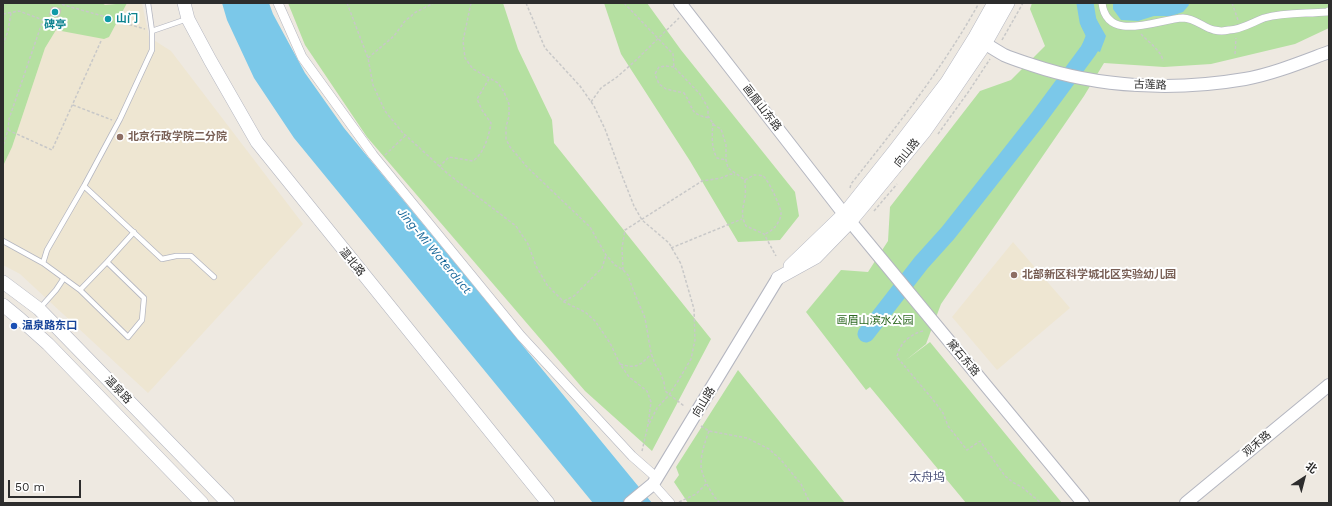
<!DOCTYPE html>
<html>
<head>
<meta charset="utf-8">
<style>
  body { margin:0 }
  #map { position:relative; width:1332px; height:506px; overflow:hidden; background:#eee9e1; font-family:"Work Sans","Noto Sans SC",sans-serif }
  canvas { display:block }
  .frame { position:absolute; inset:0; border:4px solid #2d2d2d; pointer-events:none }
  .north { position:absolute; left:1284px; top:458px; width:40px; height:40px; -webkit-text-stroke:3px #fff; paint-order:stroke; rotate:36deg; font-size:11px; font-weight:700; line-height:16px; text-align:center; color:#2d2d2d }
  .north::after { content:''; display:block; margin:auto; width:14px; height:18px; background:#2d2d2d; clip-path:polygon(50% 0,100% 100%,50% 72%,0 100%) }
  .scale { position:absolute; left:8px; top:480px; width:73px; height:18px; box-sizing:border-box; border:2px solid #2d2d2d; border-top:0; padding-left:5px; font-size:12px; line-height:14px; white-space:nowrap; color:#2d2d2d; -webkit-text-stroke:3px #fff; paint-order:stroke }
</style>
</head>
<body>
<div id="map">
<canvas width="1332" height="506"></canvas>
<div class="frame"></div>
<div class="north">北</div>
<div class="scale">50 m</div>
</div>
<script>
const c = document.querySelector('canvas').getContext('2d');
c.lineJoin = 'round';
function fillPath(path, color) {
  c.fillStyle = color;
  c.fill(path, 'evenodd');
}
function stroke(path, color, width, dash) {
  c.strokeStyle = color;
  c.lineWidth = width;
  c.lineCap = dash ? 'butt' : 'round';
  c.setLineDash(dash || []);
  c.stroke(path);
}
function write(font, color, halo, rows, align = 'center') {
  c.font = font + ' "Work Sans","Noto Sans SC",sans-serif';
  c.lineWidth = 4;
  c.setLineDash([]);
  c.textBaseline = 'middle';
  c.strokeStyle = halo;
  c.fillStyle = color;
  for (const [text, x, y, turn = 0] of rows) {
    c.save();
    c.translate(x, y);
    c.rotate((+turn || 0) * Math.PI / 180);
    c.textAlign = isNaN(turn) ? turn : align;
    if (halo) c.strokeText(text, 0, 0);
    c.fillText(text, 0, 0);
    c.restore();
  }
}
const education = new Path2D(`
  M3 3H142L149 37 171 51 303 224 148 393 20 274 3 265Z
  M1013 242 1070 308 997 370 952 317Z`);
const green = new Path2D(`
  M3 3H102L105 5 127 3 109 37 104 39 56 30 45 48 12 147 3 166Z
  M288 3H503L518 49 552 120 554 143 711 339 652 451 585 391 367 137 305 45Z
  M604 3H647L681 50 795 192 799 216 780 240 738 242 690 161 621 54Z
  M1032 3H1329V28L1295 44 1211 64 1164 67 1104 63 1084 96 941 304 926 344 906 360 930 342 1062 503H966L870 387 866 390 806 312 841 270 868 272 888 241 890 207 980 91 1011 80 1045 46 1030 9Z
  M738 370 845 503H688L674 482 679 475 676 467Z`);
const water = new Path2D(`
  M222 3H269L273 14 305 73 344 128 652 503H593L294 138 254 78 227 20Z
  M1079 3H1093L1094 15 1106 36 1100 52 1082 45 1086 35 1081 26Z
  M1113 3H1188L1189 5 1183 12 1171 16H1154L1138 21 1121 20 1113 9Z`);
const river = new Path2D(`
  M866 334 921 263 948 233 1037 120 1088 51 1096 38 1088 21 1085 3`);
const building = new Path2D(`
  M52 7 61 9 59 17 50 15Z`);
const path = new Path2D(`
  M57 3 106 17
  M347 3 368 58 373 85 385 111 402 132 448 174 516 226 528 244 536 266 547 285 564 302 585 312 595 321 610 343 620 364 629 377 647 391 651 402 648 425 642 451
  M471 3 463 41 465 58 473 69 498 83 504 92 509 104V116L506 127V139L510 147 528 168 590 227 606 255 615 265 623 270 628 275 632 287 645 318 651 353 655 364 660 372 664 382 665 391 684 406
  M526 3 545 48 580 86 594 106 605 129 621 173 634 206 642 220 669 243 681 264 694 309 695 340 691 359 678 381 669 395 657 408 649 424
  M624 3 673 54 674 67 700 94 708 108V116L714 125 721 129 726 145V160L728 168 745 180C745 186 746 192 745 197 743 210 740 213 746 226L764 234 776 256
  M1232 3 1238 20
  M3 14 19 11 43 20 9 119 8 130 3 146
  M110 19 145 29
  M1141 34C1149 43 1161 50 1163 61
  M1002 40 1023 3
  M3 45 8 31 11 13
  M1235 54 1236 38
  M368 58 394 36 405 21 416 12 434 3
  M674 67 666 66 659 67 655 74 659 84 666 89 684 93C695 109 688 114 710 118
  M591 102 601 88 617 77 634 62 679 18
  M73 105 112 120
  M713 123C712 136 711 147 717 158L726 160
  M8 130 52 150 101 41
  M938 134 969 91 990 59
  M385 155 405 136
  M439 167 449 157 473 161C484 153 489 136 491 123L482 110 477 99 489 79
  M745 180 754 175C756 175 761 175 763 176 768 179 781 207 781 213 781 221 773 232 764 234
  M850 188 851 184C897 126 943 68 979 3
  M874 211 897 184
  M671 248 742 219
  M623 270 622 248 625 230 702 181 721 178 731 174 735 175
  M564 301 574 296 602 268 606 255
  M923 331C910 334 899 344 897 357L934 401 943 413 948 426 967 450 980 441 1005 476 1014 483 1022 487 1041 503
  M620 364C636 369 640 366 651 354
  M701 426 709 431 747 438 769 449 781 460 801 484 810 503
  M709 431C705 442 701 453 701 465 701 475 712 496 720 503
  M679 502 696 494 707 483`);
const service = new Path2D(`
  M152 31 187 19
  M84 186 162 259 176 256H191L214 277
  M3 241 43 263
  M107 262 134 232
  M80 290 107 262 144 298 142 320 128 337 80 290 43 263 47 250 84 186 120 119 152 50V31L148 3
  M40 308 56 290 64 278`);
const pedestrian = new Path2D(`
  M1102 3C1107 44 1158 19 1183 18 1195 18 1204 28 1214 30 1218 31 1225 31 1229 30 1241 30 1253 22 1264 18 1285 12 1306 14 1327 12L1329 11`);
const minor = new Path2D(`
  M278 3 302 57 373 155 521 336 632 456 657 478
  M653 484 670 503`);
const tertiary = new Path2D(`
  M680 3 844 214 1083 503
  M978 39C986 44 995 50 1004 55 1013 59 1023 62 1032 65 1100 88 1175 91 1245 79 1273 74 1302 62 1329 52
  M630 503 653 484 778 278
  M1186 503 1329 385`);
const secondary = new Path2D(`
  M184 3 188 19 210 60 257 142 548 503
  M790 266 844 214 895 150 947 82 975 37 994 3
  M778 278 816 257 850 222 865 204 925 131 949 97 985 44 1008 3
  M3 282 39 309 228 503
  M3 305 20 319 48 344 202 503`);
const markers = [
  [55,12,4,"#0f9aa8"],
  [108,19,4,"#0f9aa8"],
  [120,137,4,"#8d6e63"],
  [1014,275,4,"#8d6e63"],
  [14,326,4,"#1a4fb4"]
];
const cultureNames = [
  ["山门",116,19],
  ["碑亭",55,25,"center"]
];
const streetNames = [
  ["古莲路",1150,85,2],
  ["画眉山东路",762,108,52],
  ["向山路",907,153,-51],
  ["温北路",352,262,51],
  ["黛石东路",963,358,50],
  ["温泉路",118,390,46],
  ["向山路",704,402,-59],
  ["观禾路",1257,444,-40]
];
const educationNames = [
  ["北京行政学院二分院",128,137],
  ["北部新区科学城北区实验幼儿园",1022,275]
];
const parkNames = [
  ["画眉山滨水公园",875,321]
];
const transitNames = [
  ["温泉路东口",22,326]
];
const waterNames = [
  ["Jing-Mi Waterduct",434,251,50]
];
const neighbourhoodNames = [
  ["太舟坞",927,477]
];
fillPath(education, '#eee6d2');
fillPath(green, '#b5e0a1');
fillPath(water, '#7bc8e9');
stroke(river, '#7bc8e9', 17);
fillPath(building, '#cac5c0');
stroke(building, '#c9c4ba', 1);
stroke(service, '#b4b6c0', 6);
stroke(pedestrian, '#b4b6c0', 8);
stroke(minor, '#b4b6c0', 10);
stroke(tertiary, '#b4b6c0', 14);
stroke(secondary, '#b4b6c0', 14);
stroke(path, '#c8c8c8', 1.5, [3, 2]);
stroke(service, '#fff', 4.5);
stroke(pedestrian, '#fff', 7);
stroke(minor, '#fff', 9);
stroke(tertiary, '#fff', 12);
stroke(secondary, '#fff', 13);
for (const [x, y, r, color] of markers) {
  const dot = new Path2D();
  dot.arc(x, y, r, 0, 2 * Math.PI);
  c.fillStyle = color;
  c.fill(dot);
  stroke(dot, '#fff', 1.5);
}
write('bold 11px', '#0d838f', '#fff', cultureNames, 'left');
write('11px', '#2d2d2d', '#fff', streetNames);
write('bold 11px', '#785e54', '#fff', educationNames, 'left');
write('11px', '#2c6820', '#fff', parkNames);
write('bold 11px', '#164399', '#fff', transitNames, 'left');
write('italic 12px', '#166799', '#fff', waterNames);
write('12px', '#4f567c', '#fff', neighbourhoodNames);
</script>
</body>
</html>
